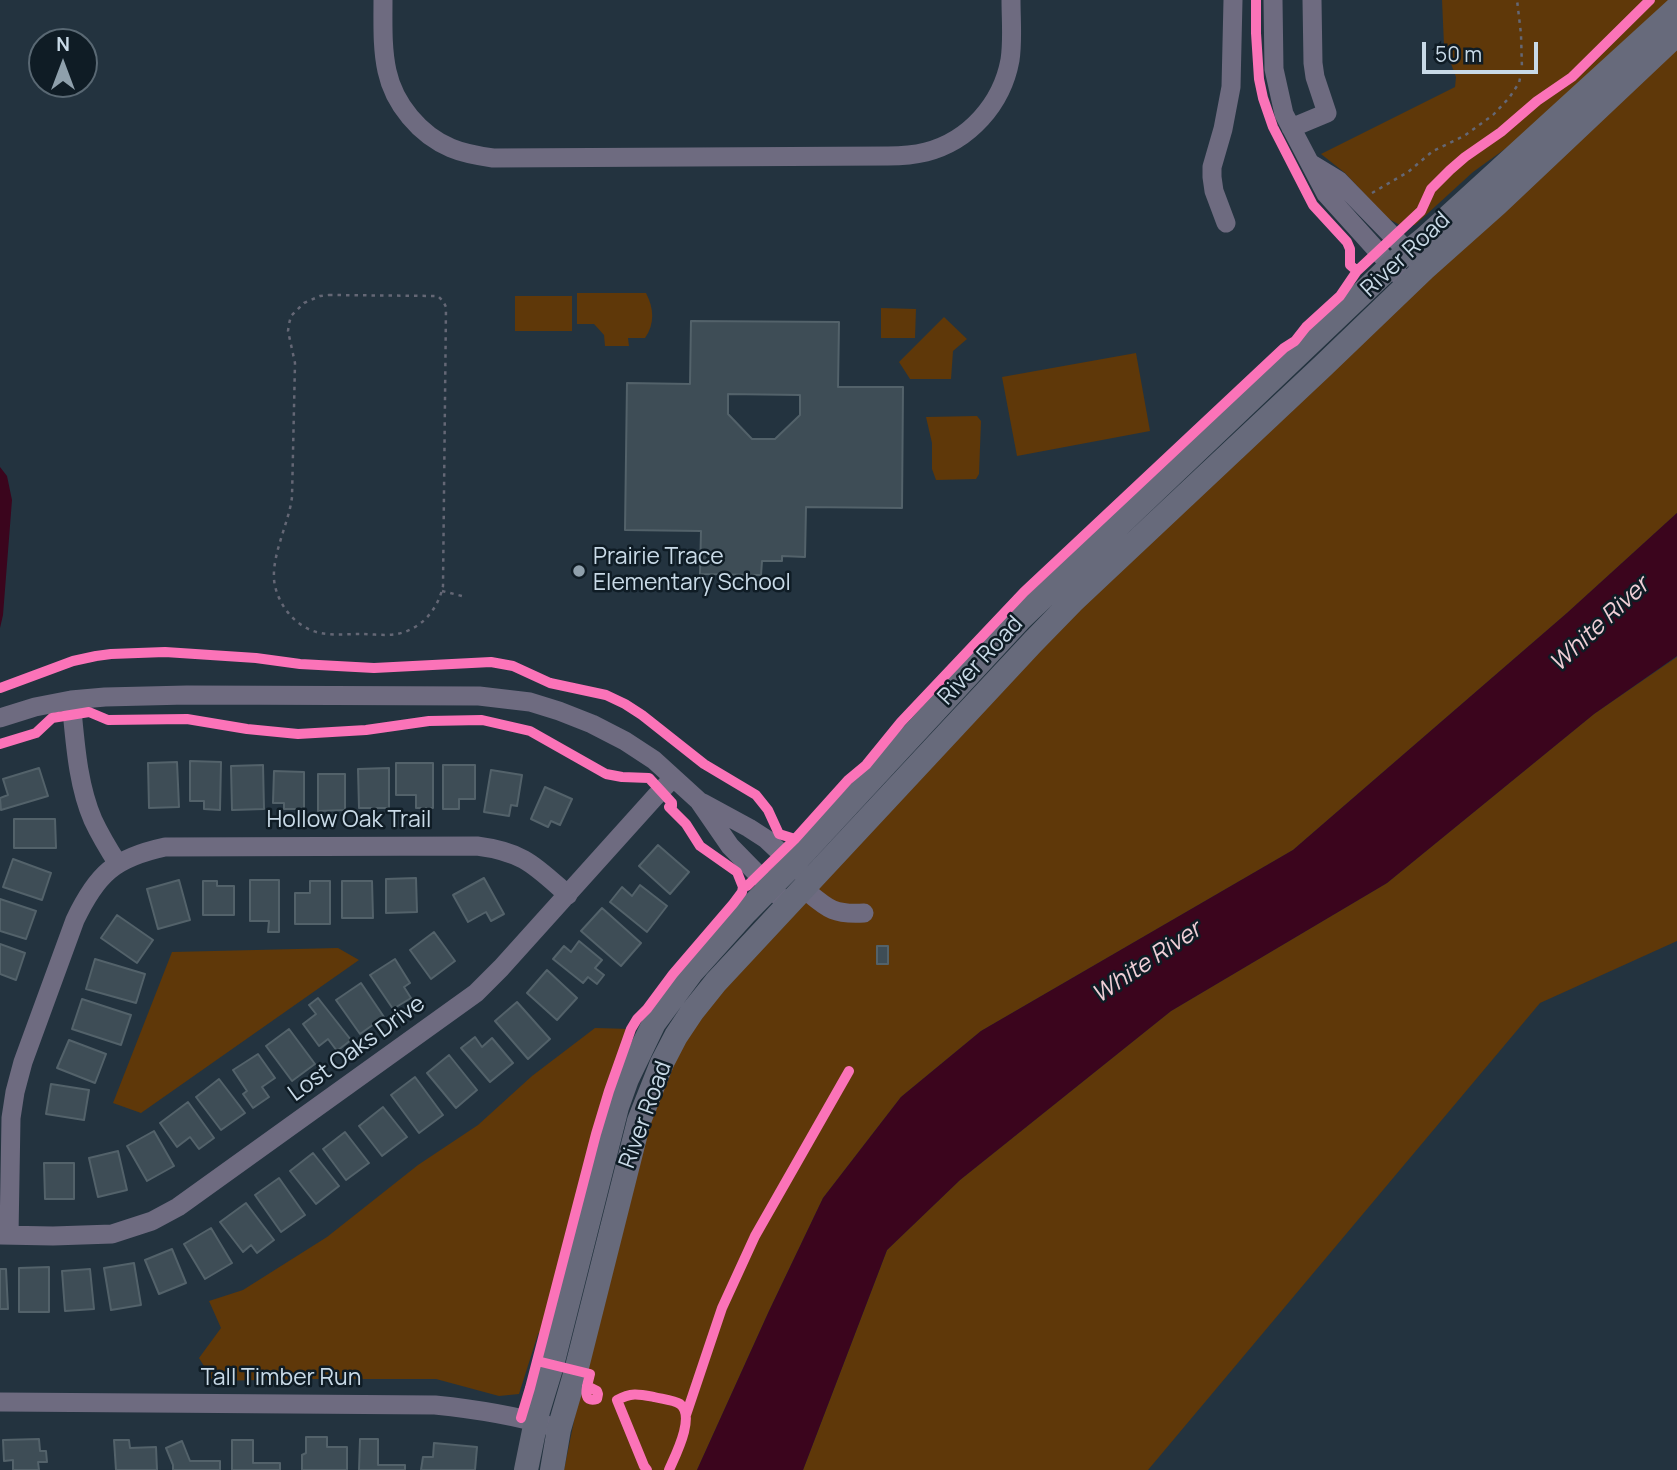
<!DOCTYPE html>
<html>
<head>
<meta charset="utf-8">
<style>
  body { margin:0 }
  #map { position:relative; width:1677px; height:1470px; overflow:hidden; background:#23333f; font-family:Manrope,sans-serif }
  canvas { display:block }
  .north { position:absolute; left:28px; top:28px; width:70px; height:70px; box-sizing:border-box; background:#0f1c25; border:2px solid #596873; border-radius:50%; rotate:0deg; font-size:19px; font-weight:700; line-height:28px; text-align:center; color:#c9dae7 }
  .north::after { content:''; display:block; margin:auto; width:24px; height:32px; background:#8fa0ac; clip-path:polygon(50% 0,100% 100%,50% 72%,0 100%) }
  .scale { position:absolute; left:1422px; top:42px; width:116px; height:32px; box-sizing:border-box; border:4px solid #c9dae7; border-top:0; padding-left:9px; font-size:21px; line-height:24px; white-space:nowrap; color:#c9dae7; -webkit-text-stroke:5px #0f1c25; paint-order:stroke }
</style>
</head>
<body>
<div id="map">
<canvas width="1677" height="1470"></canvas>
<div class="north">N</div>
<div class="scale">50 m</div>
</div>
<script>
const c = document.querySelector('canvas').getContext('2d');
c.lineJoin = 'round';
function fillPath(path, color) {
  c.fillStyle = color;
  c.fill(path, 'evenodd');
}
function stroke(path, color, width, dash) {
  c.strokeStyle = color;
  c.lineWidth = width;
  c.lineCap = dash ? 'butt' : 'round';
  c.setLineDash(dash || []);
  c.stroke(path);
}
function write(font, color, halo, rows, align = 'center') {
  c.font = font + ' Manrope,sans-serif';
  c.lineWidth = 5;
  c.setLineDash([]);
  c.textBaseline = 'middle';
  c.strokeStyle = halo;
  c.fillStyle = color;
  for (const [text, x, y, turn = 0] of rows) {
    c.save();
    c.translate(x, y);
    c.rotate((+turn || 0) * Math.PI / 180);
    c.textAlign = isNaN(turn) ? turn : align;
    if (halo) c.strokeText(text, 0, 0);
    c.fillText(text, 0, 0);
    c.restore();
  }
}
const green = new Path2D(`
  M1442 0H1672L1516 141 1473 172 1415 225H1400L1387 218 1345 173 1321 154 1455 87 1456 77 1444 45Z
  M1677 34V513L1567 613 1293 850 981 1031 901 1097 823 1198 769 1311 697 1470H564L623 1180 676 1036 945 736Z
  M577 293H646C654 308 655 324 645 338H628L629 346H605L604 335 594 324H577Z
  M515 296H572V331H515Z
  M881 308 916 309 915 338H881Z
  M944 317 967 339 953 351 951 379H910L899 362Z
  M1136 353 1150 431 1017 456 1002 377Z
  M977 416 981 421 979 474 976 479 936 480 932 469V443L926 417Z
  M1677 657V941L1540 1003 1148 1470H803L887 1250 960 1180 1171 1011 1387 883 1594 714Z
  M338 948 359 960 141 1113 113 1103 172 952Z
  M595 1028 631 1029 603 1112 546 1326 538 1334 519 1394 499 1396 436 1379H306L213 1381 199 1358 221 1328 209 1301 243 1290 327 1237 418 1165 478 1125 532 1076Z`);
const water = new Path2D(`
  M0 467 7 476 12 500 3 615 0 628Z
  M1677 513V656L1594 714 1387 883 1171 1011 960 1180 887 1250 803 1470H697L769 1311 823 1198 901 1097 981 1031 1293 850 1567 613Z`);
const building = new Path2D(`
  M691 321 839 322 838 387H903L902 508 806 507 805 557 782 556V561H762L761 575 700 574 701 531 625 530 627 383 690 384ZM728 394 800 395V415L775 439H752L728 414Z
  M190 761 221 762 220 810 204 809V801H190Z
  M177 762 179 807 149 808 148 763Z
  M396 763H433V808H416V795H396Z
  M263 765 264 809 232 810 231 766Z
  M443 765H475V799H459V809H443Z
  M39 768 48 796 1 810 0 798 8 795 3 779Z
  M389 768V808H359L358 769Z
  M491 770 522 775 517 806 511 805 509 816 484 812Z
  M274 771 304 772V809H284V803H273Z
  M318 774H345V810L318 811Z
  M545 787 572 799 560 825 551 821 548 827 531 819Z
  M14 819H55L56 848H14Z
  M658 845 689 872 670 894 639 866Z
  M13 859 51 873 42 900 3 887Z
  M416 878 417 912 386 913V879Z
  M484 878 504 914 491 921 486 912 468 922 453 895Z
  M179 880 190 920 158 929 147 889Z
  M250 880H279V932H268L269 921H250Z
  M203 881H217V886H234V915H203Z
  M310 881H330V924H295V893H310Z
  M342 881H372L373 918H342Z
  M640 885 667 906 647 932 610 902 622 887 632 896Z
  M0 899 36 911 26 939 0 931Z
  M602 908 641 943 621 966 581 931Z
  M117 915 153 940 137 963 101 938Z
  M434 932 455 961 431 979 410 950Z
  M579 941 602 960 595 968 604 975 597 984 588 977 583 983 553 959 564 946 571 952Z
  M0 944 25 953 16 980 0 974Z
  M877 946H888V964H877Z
  M95 959 145 974 136 1003 86 989Z
  M395 959 410 983 404 987 411 998 393 1009 370 975Z
  M547 970 577 998 557 1020 527 993Z
  M361 983 384 1017 360 1034 336 1000Z
  M318 998 351 1040 337 1051 328 1039 319 1046 303 1024 316 1014 309 1005Z
  M82 999 131 1015 121 1045 72 1029Z
  M517 1002 550 1039 528 1059 495 1021Z
  M289 1029 315 1064 292 1081 266 1046Z
  M475 1037 482 1047 492 1038 513 1063 490 1082 461 1048Z
  M69 1040 106 1054 95 1083 57 1068Z
  M258 1054 275 1078 262 1087 269 1097 253 1108 243 1094 247 1091 233 1070Z
  M449 1055 477 1090 456 1108 427 1073Z
  M415 1077 443 1115 419 1133 391 1095Z
  M219 1079 245 1113 221 1130 196 1097Z
  M51 1084 89 1090 84 1120 46 1114Z
  M188 1102 214 1138 199 1149 190 1137 177 1147 160 1123Z
  M383 1107 407 1137 382 1156 359 1126Z
  M154 1131 174 1166 147 1181 127 1146Z
  M345 1132 369 1163 346 1180 323 1149Z
  M118 1151 127 1190 98 1197 89 1158Z
  M313 1153 339 1186 316 1204 290 1171Z
  M44 1163H74V1199H45Z
  M279 1178 305 1215 281 1232 255 1195Z
  M246 1203 274 1240 257 1253 251 1245 243 1252 220 1222Z
  M211 1228 232 1263 205 1279 184 1244Z
  M172 1249 186 1283 159 1294 145 1260Z
  M134 1263 141 1305 111 1310 104 1268Z
  M49 1267V1312H19V1268Z
  M0 1269H6L8 1309H0Z
  M90 1269 94 1309 65 1311 62 1271Z
  M306 1437H327V1447H347V1470H302V1455L306 1453Z
  M39 1439 40 1451H46L47 1462H38L39 1470H13V1460L4 1461 3 1440Z
  M360 1439H378V1465H405V1470H359Z
  M114 1440H129L130 1448 156 1447 157 1470H116Z
  M232 1440H253V1463H280V1470H232Z
  M182 1441 190 1461H220V1470H173V1465L166 1448Z
  M434 1443 477 1447 475 1470H421L423 1457H433Z`);
const path = new Path2D(`
  M1372 193 1408 172 1433 151 1464 136 1493 115 1509 98 1519 83 1522 69 1521 34 1517 0
  M329 295 438 296 443 301 446 307 443 586C438 609 422 629 397 634 386 636 372 634 360 634 349 634 338 635 327 634 301 632 281 611 275 586 269 559 289 524 292 497L295 363 288 331 289 324 291 316 304 303 320 296Z
  M442 591 462 596`);
const minor = new Path2D(`
  M383 0C383 24 382 48 387 71 394 104 420 135 451 148 465 154 479 156 493 158L888 156C901 156 914 155 926 152 969 141 1002 104 1010 60 1013 41 1011 20 1011 0
  M1273 0 1274 69 1284 114 1326 194 1400 276
  M1291 128 1327 113 1315 77 1313 63 1312 0
  M1310 163 1338 180 1416 260
  M1226 223 1214 191 1212 177V167L1223 129 1231 87 1233 0
  M71 700C75 739 77 783 93 820 100 835 109 850 118 864
  M0 718 35 707 71 700 105 697 187 695 479 696 530 702 559 711 592 724 625 741 654 760 699 801 730 846 779 896
  M703 803 749 828 766 839 801 872
  M803 888C827 908 832 915 864 913
  M0 1235 53 1236 112 1234 152 1221 178 1207 476 993 501 968 655 797 673 778
  M9 1235 11 1118 15 1092 23 1062 75 920C97 874 114 858 165 847L477 846C524 852 535 866 568 895
  M0 1402 435 1405C474 1409 513 1415 550 1426`);
const major = new Path2D(`
  M526 1470 538 1411 552 1365 617 1107 627 1079 654 1023 691 973 746 912 793 864 1020 619 1395 262 1425 238 1677 8
  M552 1470 559 1429 576 1371 639 1121 662 1063 676 1036 692 1012 716 982 1033 642 1072 602 1322 367 1424 269 1497 204 1677 34`);
const cycleway = new Path2D(`
  M1256 0V33L1259 79 1263 98 1273 127 1313 205 1347 242 1350 249V265L1357 271
  M0 688 73 661 96 656 111 654 165 652 256 658 300 664 374 668 491 662 513 666 550 683 606 695 625 704 642 715 704 764 756 795 768 810 779 834 795 839
  M0 744 36 733 52 718 89 712 108 720 187 719 247 729 298 734 366 730 429 721 482 720 530 731 606 774 622 777 649 778 672 803V806L669 807 686 824 700 846 737 872 743 887
  M537 1361 590 1374C588 1383 580 1404 597 1399L598 1394 597 1391 587 1386
  M686 1415 722 1308 755 1236 849 1071
  M521 1418 530 1388 596 1134 609 1091 631 1029 637 1019 647 1009 673 974 733 904 742 892 743 887 747 886 795 839 848 780 866 765 901 722 1024 592 1284 348 1295 341 1306 327 1340 296 1357 271 1421 211 1431 189 1450 170 1465 157 1501 132 1537 101 1572 77 1650 0
  M647 1470 644 1466 617 1400C631 1392 639 1394 654 1397 662 1399 674 1400 680 1404 696 1416 675 1456 669 1470`);
const markers = [
  [579,571,7,"#8fa0ac"]
];
const streetNames = [
  ["River Road",1406,255,-43],
  ["River Road",981,661,-47],
  ["Hollow Oak Trail",349,821],
  ["Lost Oaks Drive",357,1049,-36],
  ["River Road",646,1115,-70],
  ["Tall Timber Run",281,1379]
];
const poiNames = [
  ["Prairie Trace",593,558],
  ["Elementary School",593,584]
];
const waterNames = [
  ["White River",1600,625,-43],
  ["White River",1147,963,-34]
];
fillPath(green, '#5f3809');
fillPath(water, '#3b051d');
fillPath(building, '#3e4d56');
stroke(building, '#53626a', 2);
stroke(path, '#646775', 2.5, [3.5, 5]);
stroke(minor, '#6e6b80', 19);
stroke(major, '#676a7b', 24);
stroke(cycleway, '#fb73b8', 10);
for (const [x, y, r, color] of markers) {
  const dot = new Path2D();
  dot.arc(x, y, r, 0, 2 * Math.PI);
  c.fillStyle = color;
  c.fill(dot);
  stroke(dot, '#0f1c25', 2.5);
}
write('23px', '#c9dae7', '#0f1c25', streetNames);
write('23px', '#c9dae7', '#0f1c25', poiNames, 'left');
write('italic 24px', '#f0cfd7', '#0f1c25', waterNames);
</script>
</body>
</html>
